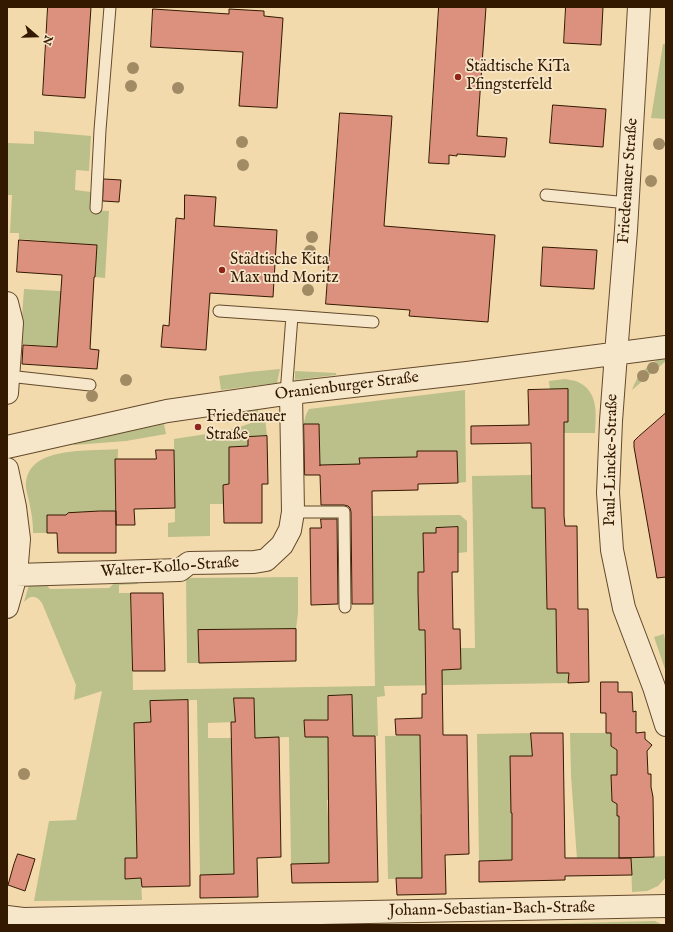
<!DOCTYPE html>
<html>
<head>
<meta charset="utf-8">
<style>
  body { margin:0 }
  #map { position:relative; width:673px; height:932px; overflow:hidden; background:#f3daad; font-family:"IM FELL English",serif }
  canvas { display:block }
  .frame { position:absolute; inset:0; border:8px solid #331900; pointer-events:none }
  .north { position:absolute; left:16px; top:16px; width:40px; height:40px; -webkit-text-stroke:3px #f7e7ca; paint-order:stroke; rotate:110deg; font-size:11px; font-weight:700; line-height:16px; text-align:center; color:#331900 }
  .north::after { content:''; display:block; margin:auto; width:14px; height:18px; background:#331900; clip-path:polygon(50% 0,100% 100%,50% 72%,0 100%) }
</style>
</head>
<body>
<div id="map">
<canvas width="673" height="932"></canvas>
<div class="frame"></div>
<div class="north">N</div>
</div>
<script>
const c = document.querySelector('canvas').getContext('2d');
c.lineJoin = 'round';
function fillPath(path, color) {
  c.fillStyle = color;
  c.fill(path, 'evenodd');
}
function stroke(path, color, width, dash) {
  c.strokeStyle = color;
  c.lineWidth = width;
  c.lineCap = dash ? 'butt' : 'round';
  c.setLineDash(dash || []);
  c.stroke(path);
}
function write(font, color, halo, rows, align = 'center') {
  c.font = font + ' "IM FELL English",serif';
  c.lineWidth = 3.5;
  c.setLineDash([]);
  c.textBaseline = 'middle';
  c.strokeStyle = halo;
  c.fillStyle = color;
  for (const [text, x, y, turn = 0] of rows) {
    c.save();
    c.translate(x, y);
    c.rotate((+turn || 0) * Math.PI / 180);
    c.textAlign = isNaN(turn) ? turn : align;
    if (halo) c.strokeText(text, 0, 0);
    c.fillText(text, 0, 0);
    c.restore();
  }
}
const green = new Path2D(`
  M663 44H666V119L651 118Z
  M34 131 91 136 89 171 76 170 75 190 91 192 90 210 109 211 105 278 95 277 97 245 19 239V233H10L12 195H7V143L34 144Z
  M24 289 93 293V303L60 302 58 337 91 340 89 349 20 344Z
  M663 357H666V361L632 390C638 373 647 365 663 357Z
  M280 369 277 383 221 390 219 376 249 372Z
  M295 371 336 373V375L295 380Z
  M565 379C569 380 574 380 578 382 599 392 596 414 595 433H529V423L568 422V389L550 390 549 381Z
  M465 390 466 482 458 483 457 451H417V457L360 458V465H320V449H304C304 435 301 421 309 409Z
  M258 409V413L226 423 225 414Z
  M265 418 267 436 248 437V446L229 447V484L223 485V504H210V536L168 537V523L175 522 174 439 226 431 240 427Z
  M164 424 166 434 126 441 74 445 73 443Z
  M118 449 116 514 81 512 80 514H74L72 513H68L66 515H48L47 533H33C33 524 32 515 30 506 29 500 27 494 26 488 24 444 91 452 118 449Z
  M531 475 532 508H545L547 590 560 600H546L547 609H556L557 673H569L568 683 384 686 385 696 377 697 378 736H353L355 800H327L328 816H355L356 840H329V863L291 864 289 737 259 738V762L234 857V882H211V875H200L197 700 150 701 151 722 134 723 135 779 157 803H135L136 819H157L158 842H137V858H125L141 878 142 900 34 901 49 821 76 820 102 691 74 700 76 685 42 603C36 595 31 595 24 602L29 585 43 581 50 589 109 588 119 579H138V584L119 585V593H131L133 690 375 686 372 516 460 515 467 521V552L458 553V527L436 528V533L424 572 418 573 419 630H425L426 670 461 669 460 648H475L472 476ZM352 695 353 736 305 737 304 720 328 719V696ZM234 698H254L255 738H208V723L235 722Z
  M298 577V613L296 629 198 630 199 663H187L186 578Z
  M664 634 666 645V672L654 637Z
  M531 733 532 756H511V813H532L515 860 479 861 477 734Z
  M570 733H611V746L617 750V775H611L612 801 617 804V816H619V858L577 859 571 776Z
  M446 735V759H420V775L446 774 447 799H420V814H447L448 838 421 839 422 878 388 879 385 736Z
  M666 856V877L658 886 647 891 632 892 631 858Z
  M655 921 663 925H537V924Z`);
const building = new Path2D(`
  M48 7H91L85 98 43 95Z
  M439 7H486L477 136 507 138 505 157 457 154V156L449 155V164L429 163Z
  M566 7H603L601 45 564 43Z
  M153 9 229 14V9L264 11V16L283 18 277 108 239 106 243 52 151 47Z
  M553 105 606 109 603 147 550 143Z
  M340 113 392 116 384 226 495 235 488 322 409 316 410 310 326 304Z
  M104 179 121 180 119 202 103 201Z
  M185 195 216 197 214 226 277 230 273 297 210 293 206 350 161 347 163 325 169 326 176 218 184 219Z
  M19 240 97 245 95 277H94L90 349 99 350 97 369 22 364 23 345 57 347 62 275 17 272Z
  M543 247 597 250 594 289 541 286Z
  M568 389V422H564V516L565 526H577L578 609H588L589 682 568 683 569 673H557L556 609H547L545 508H532L531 443 471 444V426L529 425 528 390Z
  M666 413V577L657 578 634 447V441L638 437Z
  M304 424H319L320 466V465L360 464 359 458 417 457V451H457L458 483 418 484V490L372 491 373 604H352L351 512 350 508 348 506 344 505H321L320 475H305Z
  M267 436 268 484H262V523H224L223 485 229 484V447L248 446V437Z
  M156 450H174L175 508 134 509 135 525H116L115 459H156Z
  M100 511H116V553H58L57 533H47V515H66L68 513Z
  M321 519H337L338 604 311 605 310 528H321Z
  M458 527V572H452L453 629H460L461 669 442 670 443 735H467L469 854 445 855 446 894 397 895 396 878H422L420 735H396L395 719 422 718V694H426L425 630H419L418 592V572H424L423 533H436V528Z
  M131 593H163L165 671H133Z
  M296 629V661L199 663 198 630Z
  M601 682H618V692H632L633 712 636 711V733L645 732V739L652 745 647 751 648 774H651V787L653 797 654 857 619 858V816H617V804L612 801 611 775H617V750L611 746V733H606V713H601Z
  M352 695 353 736H375L378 882 292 883 291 864 329 863 328 737H305L304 720H328V696Z
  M234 698H254L255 738 279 737 281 857 257 858 258 897 200 898V875L234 874 231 722H235Z
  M188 700 190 886 142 887 141 878 125 879V858H137L134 723 151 722 150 701Z
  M531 733H563L565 858H631L632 875 565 876V880L479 882V861L512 860V813H511L510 756H532Z
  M18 854 35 859 25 891 8 885 14 864Z`);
const lane = new Path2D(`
  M546 195 628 203
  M96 208 100 130 110 7
  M219 311 292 316
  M8 376 90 385
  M286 394 292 316 373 322
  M293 512H344L345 607`);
const street = new Path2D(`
  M639 7 626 230 616 354 611 421 608 493 612 550 624 608 654 687 666 725
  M7 303 12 323 7 393
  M7 447 167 411 291 393 467 373 666 347
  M7 469 15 507 19 539 16 575 7 607
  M16 575 180 570 189 563 254 562 266 560 282 545 290 530 293 512 291 393
  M7 917 23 919 666 906`);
const trees = [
  [133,68],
  [131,86],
  [178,88],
  [242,142],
  [659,144],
  [243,165],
  [651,181],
  [312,237],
  [310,251],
  [308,290],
  [653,368],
  [643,376],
  [126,380],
  [92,396],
  [24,774]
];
const markers = [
  [458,77,4,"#8f2418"],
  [222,270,4,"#8f2418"],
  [198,427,4,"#8f2418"]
];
const poiNames = [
  ["Städtische KiTa",466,68],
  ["Pfingsterfeld",466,86],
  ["Städtische Kita",230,261],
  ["Max und Moritz",230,279],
  ["Friedenauer",206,418],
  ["Straße",206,436]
];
const streetNames = [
  ["Friedenauer Straße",629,181,-86],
  ["Oranienburger Straße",347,387,-7],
  ["Paul-Lincke-Straße",612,460,-89],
  ["Walter-Kollo-Straße",170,568,-4],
  ["Johann-Sebastian-Bach-Straße",492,910,-1]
];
fillPath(green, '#bbbf89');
fillPath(building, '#dc917e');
stroke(building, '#331900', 1);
stroke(lane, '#63492b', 13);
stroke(street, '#63492b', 24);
stroke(lane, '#f7e7ca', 11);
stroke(street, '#f7e7ca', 22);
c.fillStyle = '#a08b64';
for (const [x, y] of trees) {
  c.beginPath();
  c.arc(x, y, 6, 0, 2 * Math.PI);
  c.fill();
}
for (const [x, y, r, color] of markers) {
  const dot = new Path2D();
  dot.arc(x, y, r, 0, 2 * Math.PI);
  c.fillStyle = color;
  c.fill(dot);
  stroke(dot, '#f7e7ca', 1.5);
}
write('16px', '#331900', '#f7e7ca', poiNames, 'left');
write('16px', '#331900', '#f7e7ca', streetNames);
</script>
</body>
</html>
